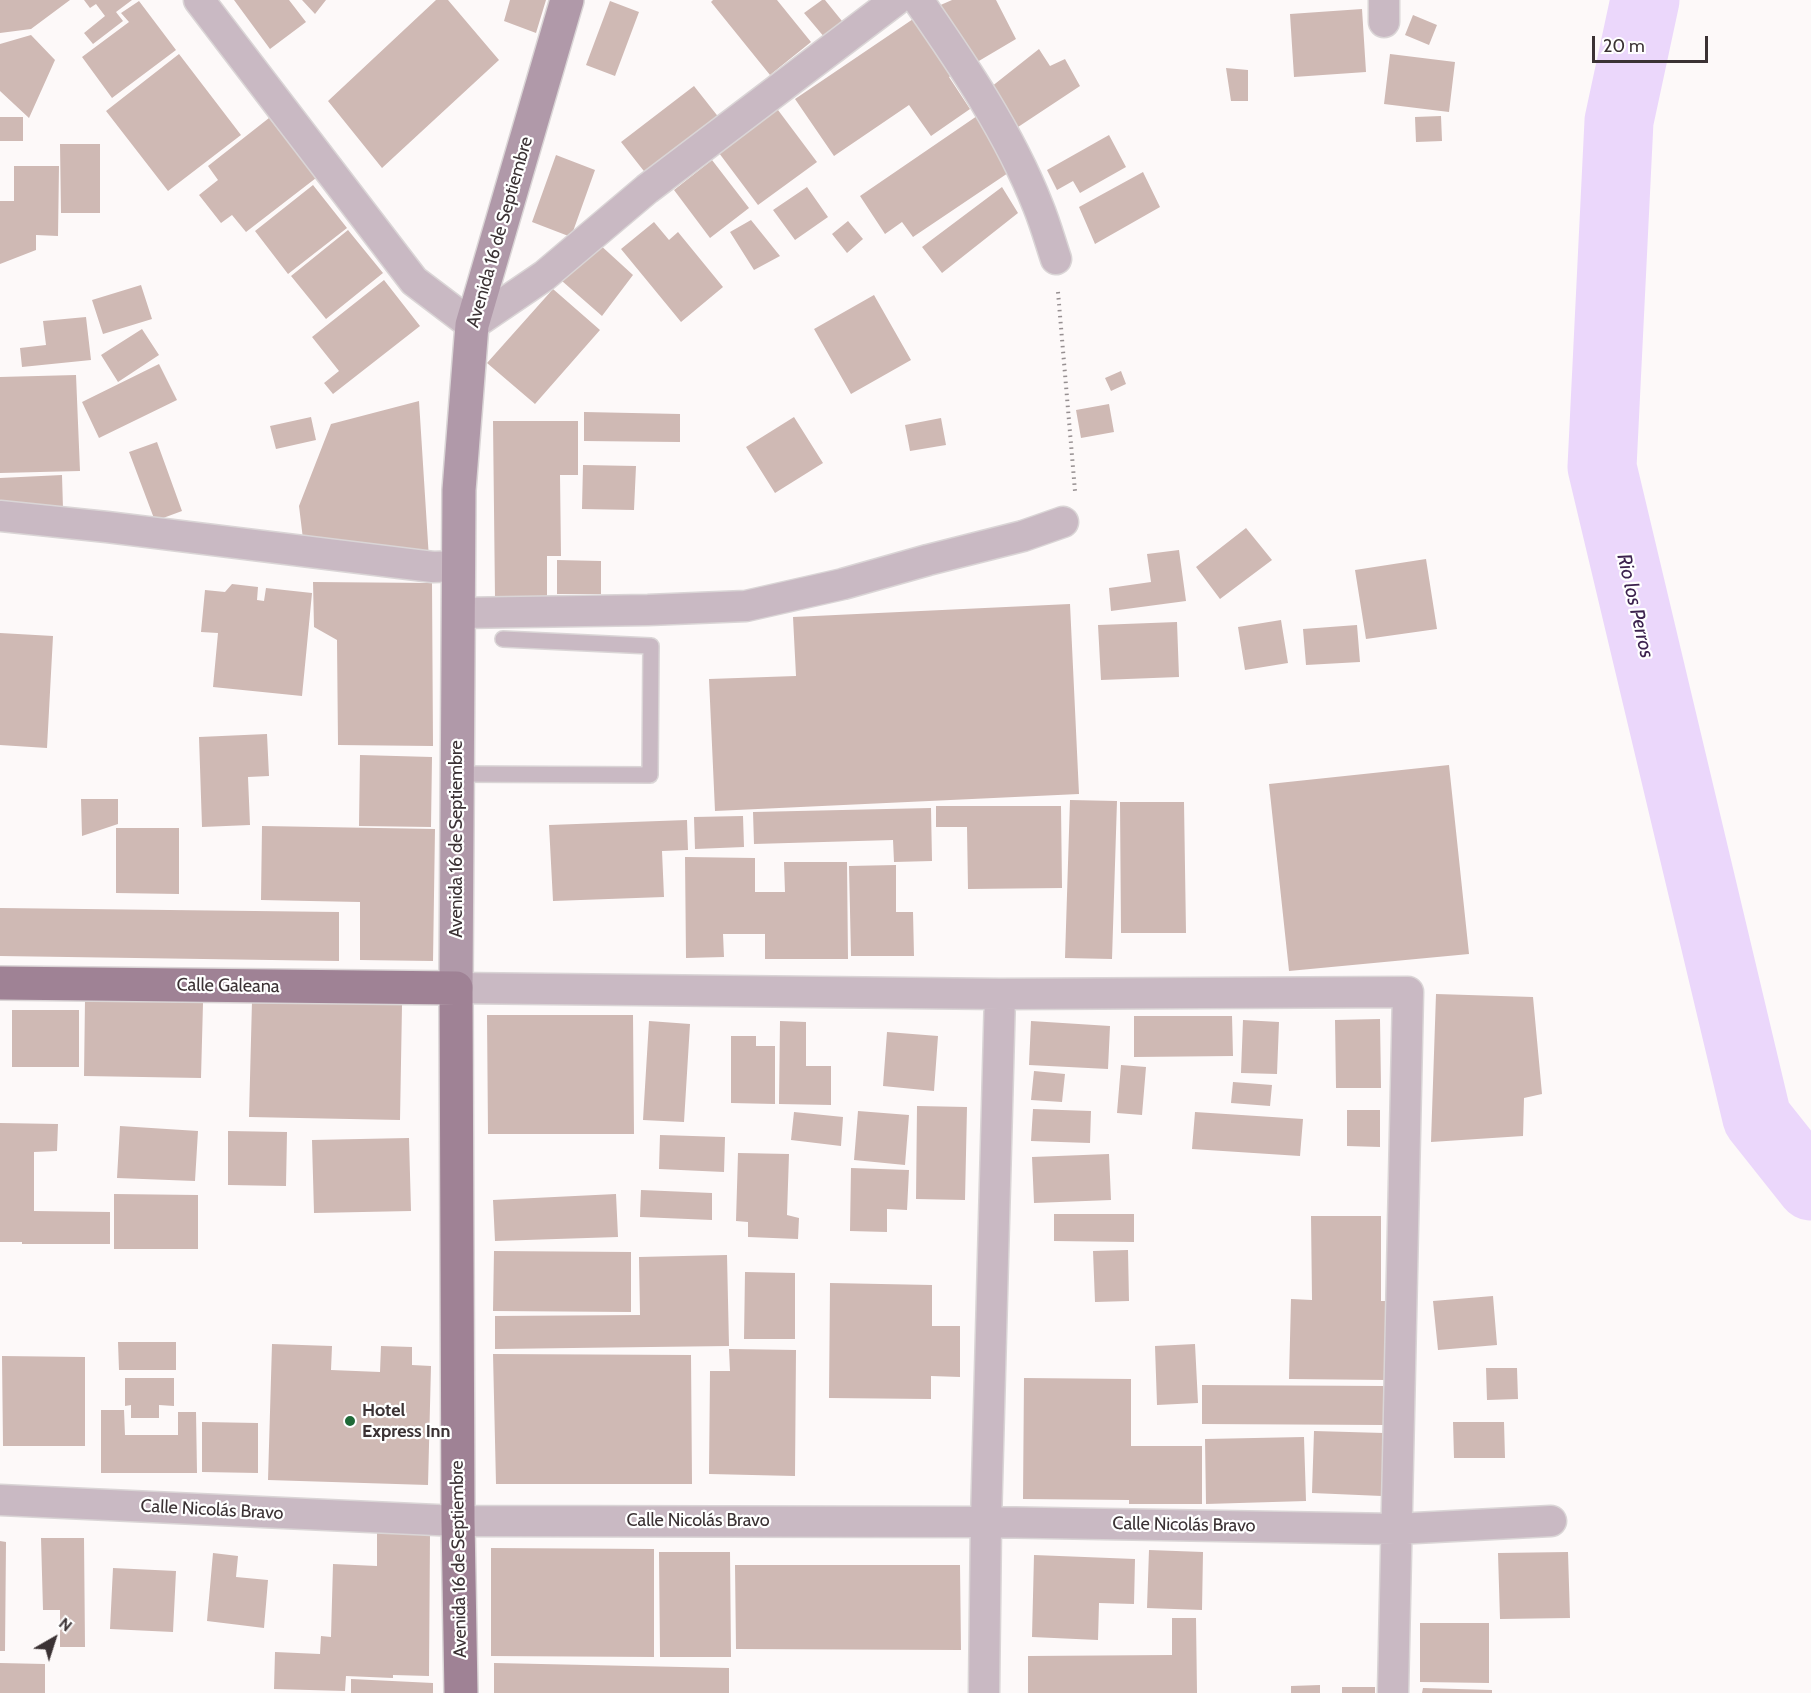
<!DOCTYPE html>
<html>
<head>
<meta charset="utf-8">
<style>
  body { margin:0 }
  #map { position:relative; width:1811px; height:1693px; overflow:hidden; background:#fdf9f9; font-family:Cabin,sans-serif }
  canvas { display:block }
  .north { position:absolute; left:24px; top:1609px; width:60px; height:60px; -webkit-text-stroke:4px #fff; paint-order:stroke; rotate:39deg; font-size:16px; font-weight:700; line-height:24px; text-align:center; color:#3b3234 }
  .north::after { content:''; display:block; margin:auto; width:21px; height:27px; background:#3b3234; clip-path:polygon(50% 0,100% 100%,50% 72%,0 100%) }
  .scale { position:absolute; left:1592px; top:36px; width:116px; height:27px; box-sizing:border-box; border:3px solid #3b3234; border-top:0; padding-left:8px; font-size:18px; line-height:21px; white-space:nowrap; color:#3b3234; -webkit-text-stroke:4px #fff; paint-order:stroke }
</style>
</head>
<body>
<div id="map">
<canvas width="1811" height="1693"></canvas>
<div class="north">N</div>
<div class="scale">20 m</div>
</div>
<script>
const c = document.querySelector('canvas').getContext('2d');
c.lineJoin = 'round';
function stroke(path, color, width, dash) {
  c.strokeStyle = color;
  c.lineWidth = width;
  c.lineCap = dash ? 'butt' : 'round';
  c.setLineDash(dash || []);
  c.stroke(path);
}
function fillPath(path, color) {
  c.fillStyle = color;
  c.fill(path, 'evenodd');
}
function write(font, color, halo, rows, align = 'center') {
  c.font = font + ' Cabin,sans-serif';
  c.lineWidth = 4.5;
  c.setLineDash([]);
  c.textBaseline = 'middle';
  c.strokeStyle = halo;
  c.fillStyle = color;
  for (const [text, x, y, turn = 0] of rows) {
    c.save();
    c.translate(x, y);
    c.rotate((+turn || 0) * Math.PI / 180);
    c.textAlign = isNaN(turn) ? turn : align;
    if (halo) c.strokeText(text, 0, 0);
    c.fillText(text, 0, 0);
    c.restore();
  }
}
const river = new Path2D(`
  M1645 0 1619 121 1602 467 1757 1118 1811 1186`);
const building = new Path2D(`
  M0 0H70L31 29 0 33Z
  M84 0H132L116 12 123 21 93 44 84 33 105 16 96 4 90 8Z
  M234 0H289L306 22 270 49Z
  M302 0H326L315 14Z
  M436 0H448L499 60 382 168 328 101Z
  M510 0H546L536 33 504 21Z
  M713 0H777L811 42 770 75 711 2Z
  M822 0H825L842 21 825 38 804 13Z
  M952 0H996L1016 39 967 68 936 7Z
  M139 1 176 50 112 98 82 57 129 22 121 13Z
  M610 1 639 12 615 76 586 65Z
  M1362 9 1366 72 1294 77 1290 14Z
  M919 15 957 72 949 77 970 109 931 136 909 105 834 156 795 99Z
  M1413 15 1437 25 1429 45 1405 35Z
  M31 35 55 60 29 118 0 91V44Z
  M1039 49 1050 66 1065 59 1080 86 1012 131 991 87Z
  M179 54 241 135 168 191 106 111Z
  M1390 54 1455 62 1449 112 1384 104Z
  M1226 68 1248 70V101H1231Z
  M694 86 720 119 647 175 621 142Z
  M775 106 817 162 758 205 716 149Z
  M977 116 1014 169 913 237 902 222 885 234 860 196Z
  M1441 116 1442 141 1416 142 1415 117Z
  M0 117H23V141H0Z
  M269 118 316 178 246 232 232 215 221 223 199 195 218 180 208 166Z
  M1109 135 1126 167 1080 193 1073 181 1057 190 1047 170Z
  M60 144H100V213H61Z
  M556 155 595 170 571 237 532 222Z
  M712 160 749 208 710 238 674 190Z
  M14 166H59L58 236 36 235V250L0 264V201H14Z
  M1143 172 1160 207 1095 244 1079 207Z
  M313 185 347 228 288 274 255 231Z
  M807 187 828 217 795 240 773 210Z
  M1002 187 1018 213 942 273 922 247Z
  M751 220 780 256 754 270 730 232Z
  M848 221 863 239 847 253 832 234Z
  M654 222 669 240 678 232 723 287 681 322 621 249Z
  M348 230 383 273 326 319 291 276Z
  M598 243 633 275 602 316 562 281Z
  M384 280 420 326 333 394 324 383 339 371 312 337Z
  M141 285 152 319 103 334 92 300Z
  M553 289 600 330 535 404 487 363Z
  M874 295 911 360 851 394 814 329Z
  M86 317 91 360 22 367 20 348 46 345 43 321Z
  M142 329 159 355 118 382 101 355Z
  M159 364 177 400 99 438 82 402Z
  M1121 371 1126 384 1111 391 1105 378Z
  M76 375 80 471 0 473V377Z
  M419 401 429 559 303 539 299 506 331 424Z
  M1109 404 1114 432 1081 438 1076 410Z
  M584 412 680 414V442L584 441Z
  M311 417 316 440 276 449 270 426Z
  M794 417 823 463 775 493 746 447Z
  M941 418 946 445 910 451 905 425Z
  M493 421H578V475H560L561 556H547V598H495Z
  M157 442 182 511 155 521 129 452Z
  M583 465 636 466 634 510 582 509Z
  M62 475 63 509H0V478Z
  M1246 528 1272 560 1220 599 1196 567Z
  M1179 550 1186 601 1111 611 1109 588 1151 582 1147 554Z
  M1426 559 1437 629 1366 639 1355 570Z
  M557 560 601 561V594H557Z
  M313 582 432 583 433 746 338 745 337 640 314 627Z
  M232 584 258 587 257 600 264 601 266 588 312 593 302 696 213 687 218 633 201 632 205 590 225 592Z
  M1070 604 1079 794 715 811 709 679 796 676 793 617Z
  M1281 620 1288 663 1245 670 1238 627Z
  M1177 622 1179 677 1101 680 1098 625Z
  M1357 625 1360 662 1306 665 1303 629Z
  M0 633 53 636 47 748 0 745Z
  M267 734 269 776 248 777 250 825 202 827 199 737Z
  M360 755 432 757 431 827 359 826Z
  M1449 765 1469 954 1289 971 1269 784Z
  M81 799H118V824L82 836Z
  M1070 800 1117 801 1112 959 1065 958Z
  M1120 802H1184L1186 933H1121Z
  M936 806H1061L1062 888 968 889 967 827H936Z
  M931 808 932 861 894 862 893 840 754 844 753 812Z
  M743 816 744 847 695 849 694 817Z
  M687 820 688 850 662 851 664 897 553 901 549 825Z
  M262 826 435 829 433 961 360 960V902L261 900Z
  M116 828H179V894L116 893Z
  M685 857 755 858V892H785L784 862H847L848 959H765V934H723L724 957 686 958Z
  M896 865V912H913L914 956H851L849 866Z
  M0 908 339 912V961L0 956Z
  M1436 994 1533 997 1542 1094 1524 1098 1523 1136 1431 1142Z
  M85 1000 203 1003 201 1078 84 1076Z
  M252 1001 402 1005 400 1120 249 1117Z
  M12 1010H79V1067H12Z
  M487 1015H633L634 1134H488Z
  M1134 1016H1232L1233 1056 1134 1057Z
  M1380 1019 1381 1088H1336L1335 1020Z
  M1243 1020 1279 1022 1277 1074 1241 1073Z
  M649 1021 690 1024 684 1122 643 1120Z
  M780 1021 806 1022V1066H831V1105L779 1104Z
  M1031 1021 1110 1026 1108 1069 1029 1065Z
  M887 1032 938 1036 934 1091 883 1086Z
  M731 1036H756V1046H775V1104L731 1103Z
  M1121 1065 1146 1067 1142 1115 1117 1113Z
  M1034 1071 1065 1074 1062 1102 1031 1100Z
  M1233 1082 1272 1085 1270 1106 1231 1103Z
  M917 1106 967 1107 965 1200 916 1199Z
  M1033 1109 1091 1111 1090 1143 1031 1141Z
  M1347 1110H1380V1147L1347 1146Z
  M858 1111 909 1115 905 1165 854 1160Z
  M794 1112 843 1117 841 1146 791 1140Z
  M1195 1112 1303 1119 1300 1156 1192 1149Z
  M0 1123 58 1124 57 1151 34 1152V1211L110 1212V1244H22V1242H0Z
  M120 1126 198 1131 195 1181 117 1178Z
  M228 1131 287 1132 286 1186 228 1185Z
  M660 1135 725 1137 724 1172 659 1169Z
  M409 1138 411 1211 314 1213 312 1140Z
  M738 1153 789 1154 787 1215 799 1218 798 1239 748 1237V1222L736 1221Z
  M1109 1154 1111 1200 1034 1203 1032 1157Z
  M851 1168 909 1170 907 1210 887 1209V1232L850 1231Z
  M641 1190 712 1193V1220L640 1217Z
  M114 1194 198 1195V1249H114Z
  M616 1194 618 1237 495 1241 493 1200Z
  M1054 1214H1134V1242L1054 1241Z
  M1311 1216H1381V1301H1388L1387 1380 1289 1379 1291 1299 1312 1300Z
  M1128 1250 1129 1301 1095 1302 1093 1251Z
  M494 1251 631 1252V1312L493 1311Z
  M727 1255 729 1346 495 1349V1316L640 1315 639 1257Z
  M745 1272 795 1273V1339H744Z
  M830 1283 932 1285V1326H960V1377L931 1376V1399L829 1398Z
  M1493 1296 1497 1345 1438 1350 1433 1301Z
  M118 1342H176V1370H119Z
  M272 1344 332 1346 331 1370 380 1372 381 1346 412 1347V1365L431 1366 428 1485 268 1480Z
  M1195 1344 1198 1403 1157 1405 1155 1346Z
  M729 1349 796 1350 795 1476 709 1474 710 1371H730Z
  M493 1354 691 1355 692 1484H496Z
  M2 1356 85 1357V1446H3Z
  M1486 1368H1517L1518 1399 1487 1400Z
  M125 1378H174V1406L159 1405V1418H131V1405L125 1406Z
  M1024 1378 1131 1379V1446H1202V1504H1129V1500L1023 1499Z
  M1202 1385 1384 1386V1425L1202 1424Z
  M101 1410H124L125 1435H178V1412H196L197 1473H101Z
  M202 1422 258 1423V1473L202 1472Z
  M1453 1422H1504L1505 1458H1454Z
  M1314 1431 1384 1433 1382 1496 1312 1493Z
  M1304 1437 1306 1501 1206 1504 1205 1439Z
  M377 1533H430L429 1676 393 1675V1678L346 1676 345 1691 274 1689 275 1652 320 1654 321 1636 331 1637 333 1564 377 1566Z
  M41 1538H84L85 1647H60V1610H43Z
  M0 1541 6 1542 5 1651H0Z
  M491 1548 654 1549V1657L491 1656Z
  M1149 1550 1203 1552 1202 1610 1147 1608Z
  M659 1552H730L731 1657H660Z
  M1568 1552 1570 1618 1500 1619 1498 1553Z
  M213 1553 238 1556 236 1577 268 1580 264 1628 207 1621Z
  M1034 1555 1135 1559 1134 1604 1099 1603 1098 1640 1032 1637Z
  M735 1565H960L961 1650 736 1649Z
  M113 1568 176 1571 173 1632 110 1629Z
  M1172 1618H1196L1197 1693H1028V1656L1172 1655Z
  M1420 1623H1489V1683L1420 1682Z
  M0 1663 45 1664V1693H0Z
  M494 1663 729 1668V1693H494Z
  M351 1679 433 1683V1693H351Z
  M1320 1685V1693H1291V1686Z
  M1342 1687H1375V1693H1342Z
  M1423 1688 1492 1690V1693H1422Z`);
const path = new Path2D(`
  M1058 292 1075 491`);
const lane = new Path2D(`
  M457 774 650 775 651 646 503 639`);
const street = new Path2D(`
  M199 0 414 281 472 325 544 276 647 189 896 0
  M918 0C963 65 1009 132 1038 206 1045 223 1050 241 1056 259
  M1384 0V22
  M0 516 107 527 433 567 458 566
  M458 613 648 610 746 606 843 584 928 560 1023 536 1063 522
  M456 988 1000 994 1408 992 1393 1693
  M0 1500 458 1521 986 1522 1396 1529 1551 1521
  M984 1693 986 1522 1000 994`);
const secondary = new Path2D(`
  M456 988 459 490 472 325 567 0`);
const primary = new Path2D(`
  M0 983 456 988 458 1521 461 1693`);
const markers = [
  [350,1421,6,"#1e6937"]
];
const streetNames = [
  ["Avenida 16 de Septiembre",500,232,-74],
  ["Avenida 16 de Septiembre",457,839,-90],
  ["Calle Galeana",228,986,1],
  ["Calle Nicolás Bravo",212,1510,3],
  ["Calle Nicolás Bravo",698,1521],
  ["Calle Nicolás Bravo",1184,1525,1],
  ["Avenida 16 de Septiembre",459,1559,-91]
];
const poiNames = [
  ["Hotel",362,1411],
  ["Express Inn",362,1432]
];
const waterNames = [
  ["Rio los Perros",1635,606,77]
];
stroke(river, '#ebd7fb', 69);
fillPath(building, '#cfb9b4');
stroke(lane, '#dad5d6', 18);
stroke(street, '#dad5d6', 33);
stroke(secondary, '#dad5d6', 36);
stroke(primary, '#dad5d6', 36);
stroke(path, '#968f91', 4, [1.5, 4.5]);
stroke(lane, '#c9b9c3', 15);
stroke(street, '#c9b9c3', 30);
stroke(secondary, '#b099a9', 33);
stroke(primary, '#9f8295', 33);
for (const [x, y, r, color] of markers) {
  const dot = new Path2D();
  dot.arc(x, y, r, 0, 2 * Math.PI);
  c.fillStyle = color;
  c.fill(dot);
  stroke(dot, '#fff', 2);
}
write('18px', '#3b3234', '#fff', streetNames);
write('bold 18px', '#3b3234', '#fff', poiNames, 'left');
write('italic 20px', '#3c224e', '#fff', waterNames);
</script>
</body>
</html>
